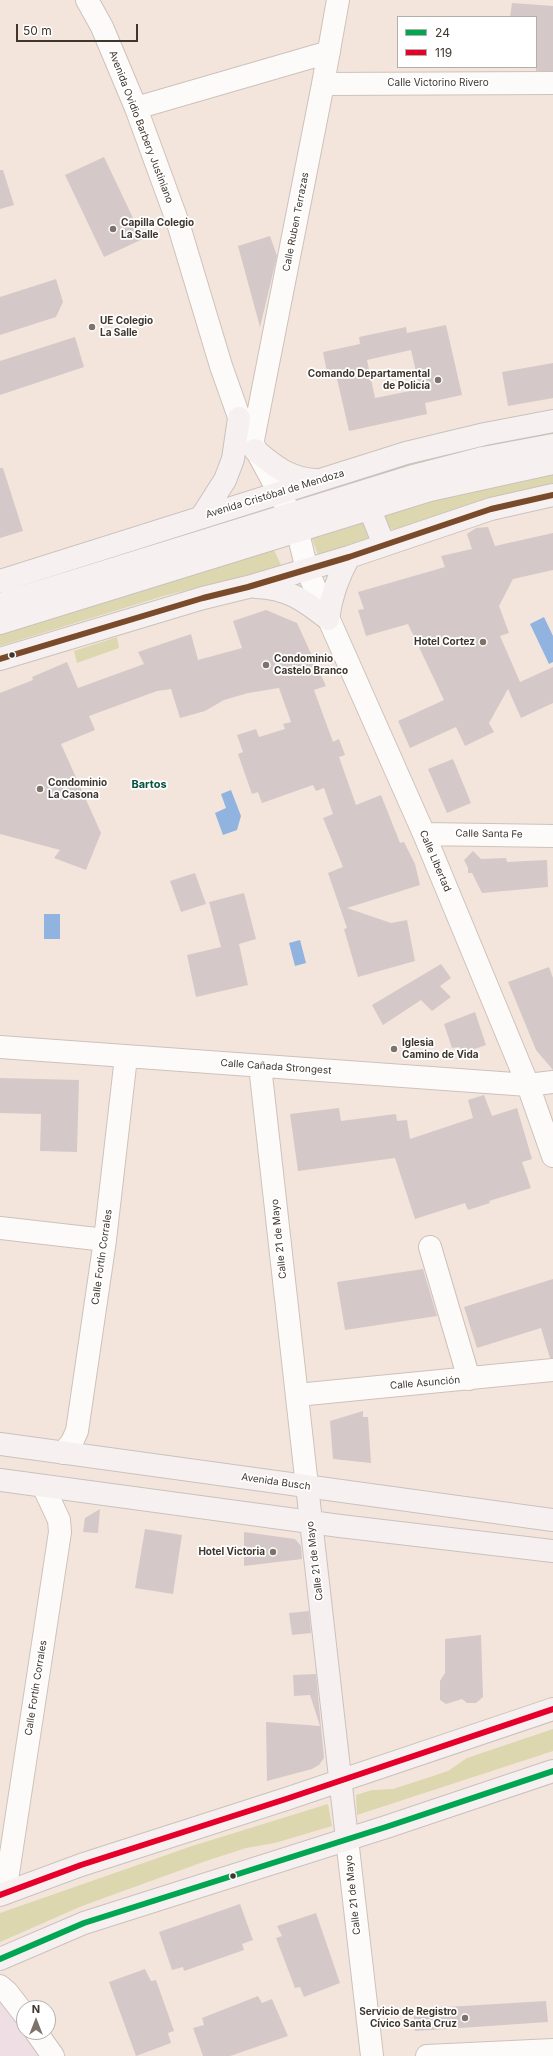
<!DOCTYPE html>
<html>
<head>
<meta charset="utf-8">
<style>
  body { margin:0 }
  #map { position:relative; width:553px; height:2056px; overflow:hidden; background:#f3e5dc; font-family:Inter,sans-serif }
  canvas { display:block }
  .legend { position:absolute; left:397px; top:16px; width:140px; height:52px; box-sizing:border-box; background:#fff; border:1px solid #b2afab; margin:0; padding:5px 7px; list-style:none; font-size:12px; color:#3f362e }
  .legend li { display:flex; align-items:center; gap:8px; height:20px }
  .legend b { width:20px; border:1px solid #b2afab }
  .north { position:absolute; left:16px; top:2000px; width:40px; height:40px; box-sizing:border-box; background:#fff; border:1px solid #b2afab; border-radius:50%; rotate:0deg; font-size:11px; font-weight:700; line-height:16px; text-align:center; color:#3f362e }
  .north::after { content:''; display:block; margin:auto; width:14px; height:18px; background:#7e736b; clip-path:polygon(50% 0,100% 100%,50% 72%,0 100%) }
  .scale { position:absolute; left:16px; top:24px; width:122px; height:18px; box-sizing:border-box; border:2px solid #3f362e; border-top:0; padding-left:5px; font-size:12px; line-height:14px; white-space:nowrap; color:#3f362e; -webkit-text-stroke:3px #fff; paint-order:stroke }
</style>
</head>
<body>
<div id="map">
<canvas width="553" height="2056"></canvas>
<ul class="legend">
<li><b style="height:5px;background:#00a651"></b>24</li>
<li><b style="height:5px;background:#e4002b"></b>119</li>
</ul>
<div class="north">N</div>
<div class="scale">50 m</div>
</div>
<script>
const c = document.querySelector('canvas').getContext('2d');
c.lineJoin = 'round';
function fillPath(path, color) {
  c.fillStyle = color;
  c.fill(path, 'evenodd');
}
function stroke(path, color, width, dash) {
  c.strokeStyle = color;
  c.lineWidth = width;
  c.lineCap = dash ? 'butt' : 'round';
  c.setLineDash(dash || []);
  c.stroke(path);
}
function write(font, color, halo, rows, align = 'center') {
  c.font = font + ' Inter,sans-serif';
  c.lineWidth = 3.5;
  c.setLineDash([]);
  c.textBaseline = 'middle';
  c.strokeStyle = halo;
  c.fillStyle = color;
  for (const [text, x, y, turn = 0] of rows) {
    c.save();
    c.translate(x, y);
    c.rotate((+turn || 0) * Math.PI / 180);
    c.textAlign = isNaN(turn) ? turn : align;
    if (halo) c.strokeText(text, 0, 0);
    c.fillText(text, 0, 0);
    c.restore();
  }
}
const medical = new Path2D(`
  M0 1992 7 1999 24 2029V2032H26L39 2056H0Z`);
const green = new Path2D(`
  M553 429V437L298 504 295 497 405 462Z
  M553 471V486L477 502 395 530 385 528 384 515 389 511Z
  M364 517C363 528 366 532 373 539L319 557 310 534Z
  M274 550 282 567 167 595 0 646V635Z
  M117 637 119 648 77 663 74 651Z
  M553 1729V1751L357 1815 356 1795 372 1790 393 1789 427 1778 448 1771 467 1758Z
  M328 1804 332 1826 275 1843 246 1848 206 1861 82 1906 0 1942V1913L192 1846Z`);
const water = new Path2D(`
  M544 617 553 636V662L549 664 530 624Z
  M231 790 241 816 237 830 223 835 215 813 226 808 221 794Z
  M44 914H60V939H44Z
  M300 940 306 963 295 966 289 943Z`);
const building = new Path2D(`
  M512 3 553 6V71H536V17H510Z
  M104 157 143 239 104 257 65 175Z
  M0 170H3L14 205 0 209Z
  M270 236 277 256 260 327 238 246Z
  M56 279 63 302 56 317 0 335V297Z
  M446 325 462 395 425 403 427 414 349 431 335 370 327 372 323 352 360 344 359 337 406 327 407 333ZM411 350 420 389 375 398 367 360Z
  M75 337 84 367 0 395V361Z
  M553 363V398L508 406 502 372Z
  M0 468H3L23 531 0 538Z
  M488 527 495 546 553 533V570L513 579 499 606 509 633 500 636 520 682 553 667V703L521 718 508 689 489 723 494 732 465 746 456 727 410 748 398 721 444 700 408 624 366 636 358 610 364 609 358 592 445 567 441 556 472 549 467 534 476 528Z
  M266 610 297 623 326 686 314 690 333 742 339 739 345 755 339 757 356 805 381 795 400 843 404 842 415 864 420 885 347 908 391 923 407 920 415 961 358 977 344 929 347 928 328 873 343 867 323 818 333 814 324 788 316 791 313 785 262 803 258 792 252 794 238 754 243 752 237 735 256 729 259 737 285 729 283 724 291 722 279 688 248 693 224 700 205 711 180 718 171 689 157 691 89 716 95 730 61 744 101 833 86 870 54 858 60 850 0 834V693L33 680 32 677 67 662 78 688 144 664 138 652 191 634 198 660 242 648 233 621Z
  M453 759 471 803 447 813 428 769Z
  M473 851 481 859 506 858 507 862 547 860 548 887 482 893 472 873H468V868L464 860Z
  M195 873 206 904 181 912 170 881Z
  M244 893 256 939 239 944 248 985 196 997 187 955 221 947 209 902Z
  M441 964 451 978 440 986 451 997 432 1011 421 1000 383 1025 372 1005Z
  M549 967 553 978V1070L536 1050 508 982Z
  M475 1012 486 1045 463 1053 459 1047 452 1048 444 1024Z
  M0 1078 79 1080 77 1152 40 1151 41 1114 0 1113Z
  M484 1095 492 1116 517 1108 532 1159 522 1162 531 1188 489 1201 490 1203 468 1210 465 1203 415 1219 395 1158 298 1171 290 1114 339 1108 341 1121 396 1114 397 1121 407 1120 410 1139 473 1118 468 1100Z
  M423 1269 437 1316 345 1330 337 1282Z
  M553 1279V1358H550L541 1328 477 1348 464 1307Z
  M363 1411V1417H368L371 1463 333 1459 330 1421Z
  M100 1509 98 1533 83 1532 85 1518Z
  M145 1529 182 1535 173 1594 135 1588Z
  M244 1532 295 1539 301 1546 302 1559 244 1566Z
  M309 1611 311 1633 292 1635 289 1613Z
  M481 1635 483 1697 476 1703H467L462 1699 446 1704 440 1700V1681L445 1673V1639Z
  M316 1674 324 1758 319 1765 312 1769 267 1781 266 1722 320 1726 310 1695 294 1696 293 1675Z
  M240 1904 253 1940 242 1944 244 1950 184 1971 183 1967 172 1970 159 1932Z
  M316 1913 340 1983 304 1997 300 1987 295 1988 276 1938 282 1936 277 1926Z
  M145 1969 151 1981 156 1980 174 2031 168 2033 171 2043 136 2056 109 1982Z
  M258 1996 262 2003 272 1999 288 2036 230 2056H203L193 2028 204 2025 202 2018Z
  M546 2001 548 2022 415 2031 413 2009Z`);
const minor = new Path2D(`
  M87 0 102 27 136 108 178 223 221 366 244 431
  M323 84 553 83
  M136 108 329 52
  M239 418 290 513 297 529 307 570 424 834 528 1085 553 1156
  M252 445 323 84 338 0
  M424 834 553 836
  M0 1047 528 1085 553 1082
  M260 1066 307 1486
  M0 1228 105 1240
  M430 1247 469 1379
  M297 1395 553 1370
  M63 1453 72 1442 77 1431 105 1240 126 1057
  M347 1839 372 2056
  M5 1893 60 1532 59 1520 43 1486
  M0 1986 7 1992 24 2014
  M36 2032 53 2056
  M427 2056 553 2050`);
const major = new Path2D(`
  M255 450C274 466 290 479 316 480
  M369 507 384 545
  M202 516 225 480 233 459 239 418
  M0 581 406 453 485 434 553 421
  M256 587C287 588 304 600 328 619
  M0 604 410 477 483 458 553 445
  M328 619C331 596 337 578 349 557
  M0 623 430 490 553 463
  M0 659 203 598 248 587 349 557 491 509 553 495
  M0 1444 553 1520
  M0 1480 340 1526 553 1551
  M307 1486 347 1839
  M0 1895 81 1865 286 1799 553 1709
  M0 1959 84 1923 386 1827 553 1771`);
const bus1 = new Path2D(`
  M0 1959 84 1923 386 1827 553 1771`);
const bus2 = new Path2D(`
  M0 1895 81 1865 286 1799 553 1709`);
const bus3 = new Path2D(`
  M0 659 203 598 248 587 349 557 491 509 553 495`);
const markers = [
  [113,229,4,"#7e736b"],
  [92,327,4,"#7e736b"],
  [438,380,4,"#7e736b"],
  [483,642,4,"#7e736b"],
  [12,655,3.5,"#3f362e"],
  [266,665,4,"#7e736b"],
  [40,789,4,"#7e736b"],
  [394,1049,4,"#7e736b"],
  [273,1552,4,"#7e736b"],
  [233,1876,3.5,"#3f362e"],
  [465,2018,4,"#7e736b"]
];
const streetNames = [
  ["Calle Victorino Rivero",438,83],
  ["Avenida Ovidio Barbery Justiniano",141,127,69],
  ["Calle Ruben Terrazas",296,222,-79],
  ["Avenida Cristóbal de Mendoza",275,494,-17],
  ["Calle Santa Fe",489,834,1],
  ["Calle Libertad",435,861,67],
  ["Calle Cañada Strongest",276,1067,4],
  ["Calle 21 de Mayo",279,1239,-96],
  ["Calle Fortín Corrales",102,1257,-82],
  ["Calle Asunción",425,1383,-5],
  ["Avenida Busch",276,1482,8],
  ["Calle 21 de Mayo",315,1561,-97],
  ["Calle Fortín Corrales",36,1688,-81],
  ["Calle 21 de Mayo",353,1895,-96]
];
const poiNames = [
  ["Capilla Colegio",121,223],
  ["La Salle",121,235],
  ["UE Colegio",100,321],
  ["La Salle",100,333],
  ["Comando Departamental",430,374,"right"],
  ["de Policía",430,386,"right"],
  ["Hotel Cortez",475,642,"right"],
  ["Condominio",274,659],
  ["Castelo Branco",274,671],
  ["Condominio",48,783],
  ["La Casona",48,795],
  ["Iglesia",402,1043],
  ["Camino de Vida",402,1055],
  ["Hotel Victoria",265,1552,"right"],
  ["Servicio de Registro",457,2012,"right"],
  ["Cívico Santa Cruz",457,2024,"right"]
];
const neighbourhoodNames = [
  ["Bartos",149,785]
];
fillPath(medical, '#efdee3');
fillPath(green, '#dcd7af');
fillPath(water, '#91b3e0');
fillPath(building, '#d4c9c8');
stroke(minor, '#cdc2ba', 24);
stroke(major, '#c9c2bd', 24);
stroke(minor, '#fdfbfa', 22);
stroke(major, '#f7f0f0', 22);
stroke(bus1, '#00a651', 6);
stroke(bus2, '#e4002b', 6);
stroke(bus3, '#7a4b2a', 6);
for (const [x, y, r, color] of markers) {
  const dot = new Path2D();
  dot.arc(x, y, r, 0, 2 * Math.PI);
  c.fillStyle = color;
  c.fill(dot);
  stroke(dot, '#fff', 1.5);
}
write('10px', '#3f362e', '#fff', streetNames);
write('bold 10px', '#3f362e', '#fff', poiNames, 'left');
write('bold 11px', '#05533b', '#fff', neighbourhoodNames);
</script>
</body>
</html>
